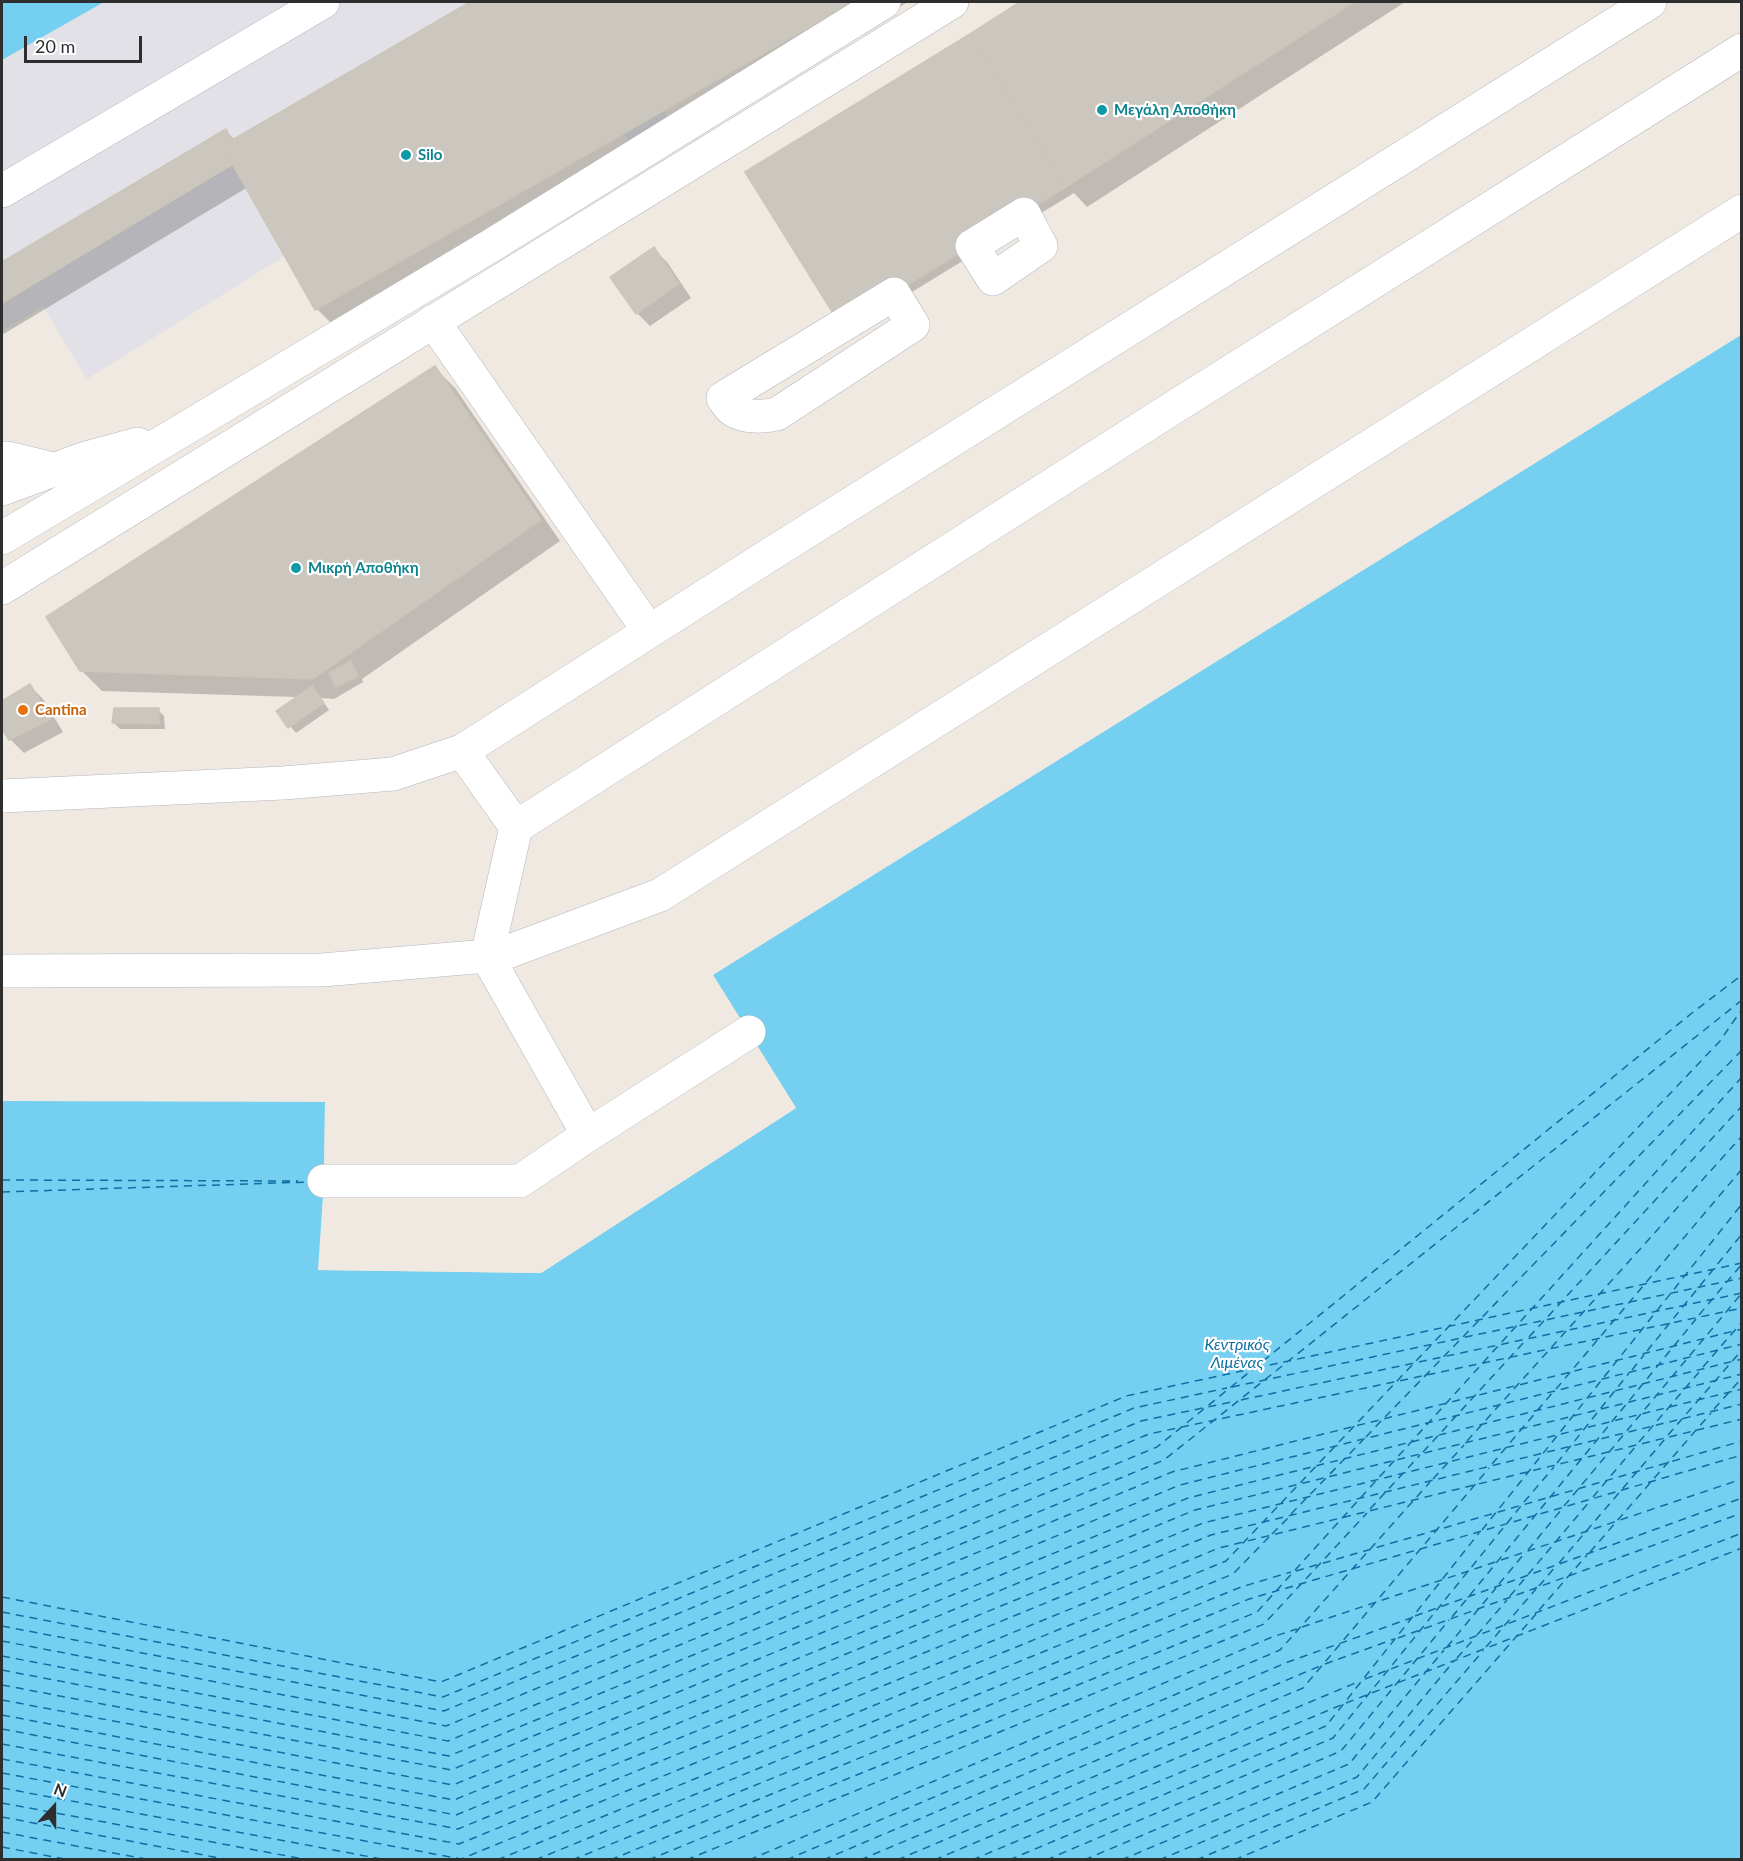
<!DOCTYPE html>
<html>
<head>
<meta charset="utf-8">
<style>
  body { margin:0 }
  #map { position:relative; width:1743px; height:1861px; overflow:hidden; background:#efe9e1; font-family:Lato,sans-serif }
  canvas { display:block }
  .frame { position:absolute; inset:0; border:3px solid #2e2e2e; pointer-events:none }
  .north { position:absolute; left:24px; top:1777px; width:60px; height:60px; -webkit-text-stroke:4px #fff; paint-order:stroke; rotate:21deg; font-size:16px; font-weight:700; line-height:24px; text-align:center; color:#2e2e2e }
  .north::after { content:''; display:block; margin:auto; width:21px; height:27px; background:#2e2e2e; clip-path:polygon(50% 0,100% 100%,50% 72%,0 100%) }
  .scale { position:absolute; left:24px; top:36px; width:118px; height:27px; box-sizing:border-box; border:3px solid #2e2e2e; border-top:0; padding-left:8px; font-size:18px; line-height:21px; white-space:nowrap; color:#2e2e2e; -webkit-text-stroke:4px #fff; paint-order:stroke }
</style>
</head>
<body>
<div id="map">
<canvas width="1743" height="1861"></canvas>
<div class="frame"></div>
<div class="north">N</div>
<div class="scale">20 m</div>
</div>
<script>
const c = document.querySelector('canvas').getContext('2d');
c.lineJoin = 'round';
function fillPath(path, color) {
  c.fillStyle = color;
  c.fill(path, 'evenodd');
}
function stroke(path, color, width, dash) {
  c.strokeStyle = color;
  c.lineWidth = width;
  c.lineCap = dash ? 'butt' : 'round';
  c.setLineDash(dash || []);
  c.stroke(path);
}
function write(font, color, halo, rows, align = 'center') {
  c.font = font + ' Lato,sans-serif';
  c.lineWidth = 4.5;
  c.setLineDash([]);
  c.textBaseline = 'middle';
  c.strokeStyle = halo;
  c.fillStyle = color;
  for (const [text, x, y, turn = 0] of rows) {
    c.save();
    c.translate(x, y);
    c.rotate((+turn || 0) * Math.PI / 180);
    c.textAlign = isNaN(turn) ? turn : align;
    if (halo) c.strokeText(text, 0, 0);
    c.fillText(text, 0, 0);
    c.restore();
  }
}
const industrial = new Path2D(`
  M104 2H853L664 110 671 121 632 146 623 133 315 310 285 256 87 379 43 307 2 331V60Z`);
const water = new Path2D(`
  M2 2H104L2 60Z
  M1741 335V1859L2 1860V1101L325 1102 324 1181 319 1270 541 1273 796 1108 713 975Z`);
const pier = new Path2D(`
  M713 975 796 1108 541 1273 318 1270 324 1181 325 1102H328L327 1181 322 1268 540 1270 792 1107 710 976Z`);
const shadow = new Path2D(`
  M473 2H908L337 329 317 309 248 187 2 335V264L225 131 235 140Z
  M1023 2H1405L1087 207 1074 193 848 331 971 35Z
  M653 249 667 262 691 298 650 326 637 313Z
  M435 368 455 388 560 541 362 679 363 682 334 699 321 698 329 710 296 733 278 711 297 697 102 691 81 670Z
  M30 686 43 699 63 732 24 753 10 739 2 726V703Z
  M158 710 164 716 165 729H120L114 723Z`);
const ferry = new Path2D(`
  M2 1180 298 1181
  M2 1192 308 1182
  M1699 1315 1742 1264
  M1529 1337 1742 1106
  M1647 1351 1742 1234
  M1703 1367 1742 1322
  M1256 1368 1742 1263
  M1632 1370 1644 1355
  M1232 1387 1742 1278
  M1556 1389 1742 1169
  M1241 1400 1742 1293
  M1714 1409 1742 1378
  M1385 1417 1742 1050
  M1668 1435 1742 1350
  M1366 1437 1381 1421
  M1467 1441 1742 1136
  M1639 1442 1700 1371
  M1423 1452 1525 1341
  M1557 1463 1629 1373
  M1492 1464 1553 1392
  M1433 1479 1464 1445
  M1593 1497 1636 1446
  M1524 1502 1554 1467
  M1564 1506 1742 1293
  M1370 1509 1420 1455
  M1291 1514 1363 1440
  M1482 1530 1742 1204
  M1272 1534 1288 1518
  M1528 1550 1561 1510
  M1590 1552 1711 1413
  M1559 1563 1665 1439
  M1296 1571 1742 1441
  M1499 1584 1524 1554
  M1539 1586 1556 1566
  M1510 1596 1590 1501
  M2 1597 441 1682 1126 1396 1251 1369
  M1539 1610 1587 1555
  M2 1612 443 1697 1134 1408 1227 1388
  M1415 1616 1742 1498
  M1452 1617 1696 1319
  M2 1626 444 1711 1141 1421 1236 1401
  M1302 1627 1742 1479
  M1477 1635 1507 1600
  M1398 1638 1742 1513
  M2 1641 446 1726 1149 1434 1742 1308
  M1447 1647 1496 1588
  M1486 1647 1536 1589
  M2 1656 448 1741 1157 1447 1692 1013 1742 975
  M1457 1658 1474 1639
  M1325 1664 1394 1639
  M2 1670 449 1756 1164 1460 1742 1000
  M1365 1679 1742 1533
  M2 1685 451 1770 1172 1472 1742 1329
  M2 1700 453 1785 1180 1485 1742 1344
  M1346 1703 1742 1548
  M2 1715 454 1800 1188 1498 1742 1359
  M2 1729 456 1815 1195 1510 1742 1374
  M2 1744 458 1829 1203 1523 1742 1389
  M2 1759 459 1844 1211 1535 1742 1404
  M2 1773 461 1859 1219 1548 1742 1419
  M2 1788 387 1860
  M2 1803 309 1860
  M2 1817 230 1860
  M2 1832 151 1860
  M2 1847 70 1860
  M497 1860 1226 1561 1720 1041 1742 1009
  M535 1860 1233 1574 1269 1537
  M572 1860 1241 1587 1291 1572
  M610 1860 1249 1599 1742 1455
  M648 1860 1257 1612 1742 1077
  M686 1860 1264 1624 1367 1513
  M749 1860 1272 1637 1297 1629
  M786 1860 1280 1650 1430 1482
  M823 1860 1288 1662 1411 1618
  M860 1860 1320 1666
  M897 1860 1303 1688 1489 1468
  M934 1860 1360 1681
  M972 1860 1341 1705
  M1009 1860 1326 1726 1479 1533
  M1046 1860 1333 1738 1521 1506
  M1084 1860 1341 1751 1449 1620
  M1121 1860 1349 1764 1444 1650
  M1159 1860 1357 1777 1454 1661
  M1196 1860 1364 1789 1483 1651
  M1234 1860 1372 1802 1536 1614`);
const building = new Path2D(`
  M470 2H853L315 310 222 146Z
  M1020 2H1354L1066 187 970 34Z
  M970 34 1066 187 841 326 745 172Z
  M226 129 232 140 222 146 233 164 2 303V262Z
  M654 247 679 284 636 314 610 277Z
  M435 366 541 520 313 679 80 671 46 617Z
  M351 661 358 676 336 687 329 673Z
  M30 684 51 719 9 740 2 729V701Z
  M312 686 324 703 288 728 276 711Z
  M114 708H159V724L112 723Z`);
const minor = new Path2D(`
  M2 191 323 2
  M1024 214 1041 246 993 279 972 246Z
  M894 294 913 325 777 414C764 417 745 418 733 410 729 408 726 402 723 398Z
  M433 321 649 631
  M2 458H8L53 469
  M2 489 83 459 138 444
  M2 538 492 245 884 2
  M2 588 952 2
  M462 751 516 827 1168 411 1742 50
  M2 796 283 783 393 774 462 751 766 557 1650 2
  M516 827 487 956 588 1135
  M2 971 322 970 487 956 502 954 660 895 1742 211
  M324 1181H520L588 1135 749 1032`);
const markers = [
  [1102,110,6,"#0f9aa8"],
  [406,155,6,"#0f9aa8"],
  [296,568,6,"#0f9aa8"],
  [23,710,6,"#e8710a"]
];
const cultureNames = [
  ["Μεγάλη Αποθήκη",1114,110],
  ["Silo",418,155],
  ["Μικρή Αποθήκη",308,568]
];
const foodNames = [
  ["Cantina",35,710]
];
const waterNames = [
  ["Κεντρικός",1237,1345],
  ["Λιμένας",1237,1363]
];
fillPath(industrial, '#e3e1e8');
fillPath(water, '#75cff0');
fillPath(pier, '#efe9e1');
fillPath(shadow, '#0003');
stroke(ferry, '#0d6fa3', 1.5, [8, 6]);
fillPath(building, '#cbc7bf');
stroke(building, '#cbc5ba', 1.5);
stroke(minor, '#b4b7c1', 34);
stroke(minor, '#fff', 33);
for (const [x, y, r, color] of markers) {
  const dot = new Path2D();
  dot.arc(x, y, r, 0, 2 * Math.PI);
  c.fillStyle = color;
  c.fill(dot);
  stroke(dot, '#fff', 2);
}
write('bold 15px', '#0d838f', '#fff', cultureNames, 'left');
write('bold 15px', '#c56008', '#fff', foodNames, 'left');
write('italic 16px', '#0d6fa3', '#fff', waterNames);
</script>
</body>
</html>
